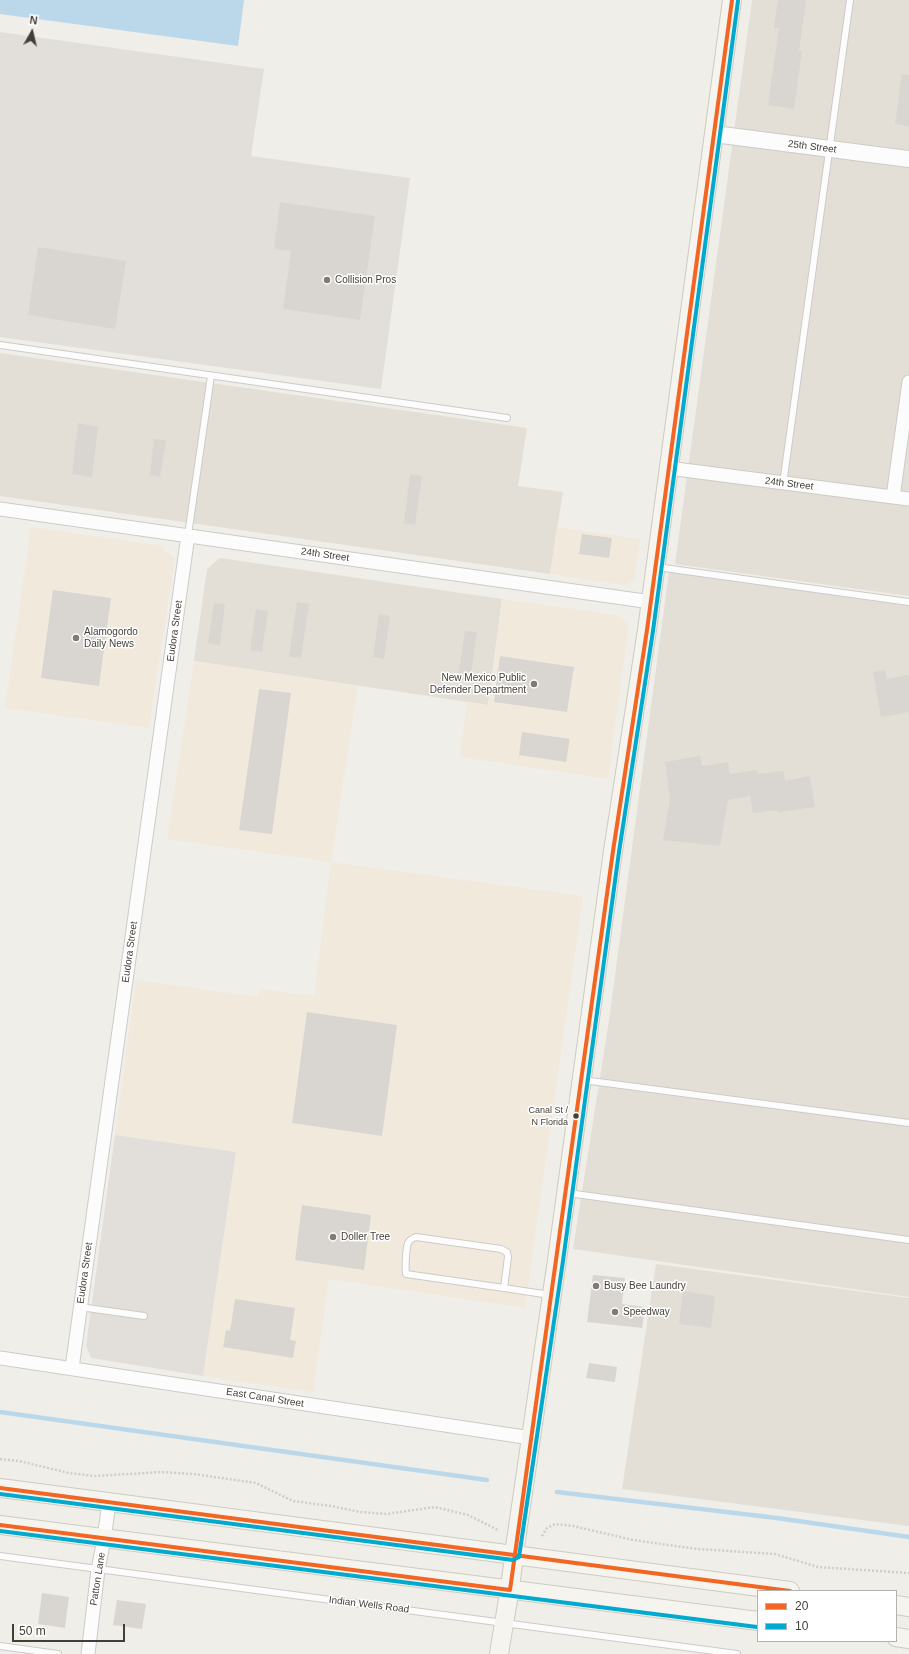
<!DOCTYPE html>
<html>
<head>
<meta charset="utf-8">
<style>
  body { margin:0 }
  #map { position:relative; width:909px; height:1654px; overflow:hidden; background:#efeee9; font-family:Helvetica,sans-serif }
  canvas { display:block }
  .legend { position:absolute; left:757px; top:1590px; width:140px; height:52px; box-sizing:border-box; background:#fff; border:1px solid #b4b2af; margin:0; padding:5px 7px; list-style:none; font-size:12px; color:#443f36 }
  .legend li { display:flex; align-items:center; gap:8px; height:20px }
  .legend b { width:20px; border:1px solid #b4b2af }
  .north { position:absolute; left:12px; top:12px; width:40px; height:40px; -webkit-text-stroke:3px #fff; paint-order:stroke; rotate:8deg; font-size:11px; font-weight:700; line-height:16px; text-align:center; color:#443f36 }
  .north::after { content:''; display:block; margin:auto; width:14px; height:18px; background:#443f36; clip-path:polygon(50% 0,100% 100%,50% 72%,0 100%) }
  .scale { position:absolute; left:12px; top:1624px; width:113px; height:18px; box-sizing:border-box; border:2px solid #443f36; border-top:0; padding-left:5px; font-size:12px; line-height:14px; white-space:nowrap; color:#443f36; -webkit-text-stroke:3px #fff; paint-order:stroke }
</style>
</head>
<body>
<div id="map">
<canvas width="909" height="1654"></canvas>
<ul class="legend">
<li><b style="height:5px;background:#f26522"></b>20</li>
<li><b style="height:5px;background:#00a9ce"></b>10</li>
</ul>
<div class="north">N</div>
<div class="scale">50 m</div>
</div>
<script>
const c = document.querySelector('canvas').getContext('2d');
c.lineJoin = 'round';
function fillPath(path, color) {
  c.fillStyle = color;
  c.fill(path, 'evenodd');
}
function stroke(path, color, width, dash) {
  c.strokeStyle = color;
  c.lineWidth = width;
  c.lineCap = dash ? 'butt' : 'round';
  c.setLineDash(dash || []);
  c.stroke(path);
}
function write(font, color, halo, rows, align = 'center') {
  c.font = font + ' Helvetica,sans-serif';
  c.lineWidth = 3;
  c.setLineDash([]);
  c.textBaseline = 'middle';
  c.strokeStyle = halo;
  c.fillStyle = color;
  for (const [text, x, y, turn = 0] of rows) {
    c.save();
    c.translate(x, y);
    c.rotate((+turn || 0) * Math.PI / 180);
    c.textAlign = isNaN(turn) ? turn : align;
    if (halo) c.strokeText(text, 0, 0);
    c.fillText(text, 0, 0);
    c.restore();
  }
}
const residential = new Path2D(`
  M752 0H909V596L675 564Z
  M0 353 527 428 518 486 563 492 550 574 0 496Z
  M220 558 502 599 488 705 194 661 207 569Z
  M669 572 909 606V1297L573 1249 609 1020Z
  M656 1264 909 1298V1526L622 1489Z`);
const commercial = new Path2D(`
  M31 527 159 545 175 559 149 728 5 708Z
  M557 527 641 539 634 581 624 585 550 574Z
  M502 599 617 615 629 624 608 779 460 757 467 702 488 705Z
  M194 661 358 686 331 862 583 896 525 1308 329 1279 313 1392 203 1376 236 1152 115 1135 136 980 258 997 260 989 314 996 331 862 167 839Z`);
const industrial = new Path2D(`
  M0 32 264 69 251 156 410 178 381 389 0 337Z
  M115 1135 236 1152 203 1376 91 1358 86 1346Z`);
const water = new Path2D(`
  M0 0H244L238 46 0 14Z`);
const stream = new Path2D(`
  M0 1412 487 1480
  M557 1492 777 1518 909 1537`);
const building = new Path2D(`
  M778 0H806L799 51H802L794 109 768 105 779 28H774Z
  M902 74 909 75V126L895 124Z
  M280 202 375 216 360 320 283 309 291 251 274 249Z
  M38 247 126 261 115 329 28 315Z
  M78 423 98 427 92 477 72 474Z
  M154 439 166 440 160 477 150 475Z
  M410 474 422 476 415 525 404 523Z
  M582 534 612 538 609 558 579 554Z
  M53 590 111 598 99 686 41 678Z
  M297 602 309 604 301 658 289 657Z
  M214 603 225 604 220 645 208 643Z
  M256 609 268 611 262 652 250 650Z
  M379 614 390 616 384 659 373 657Z
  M465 631 477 632 470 681 458 679Z
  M500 656 574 667 567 712 494 702Z
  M885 670 887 679 909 675V712L881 717 873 672Z
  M259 689 291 693 272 834 239 830Z
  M522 732 570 739 566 762 519 755Z
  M700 756 702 766 728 762 730 774 757 770 758 774 784 771 785 781 810 776 815 807 778 812V810L753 813 750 796 728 800 720 846 663 840 670 799 665 762Z
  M307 1012 397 1025 382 1136 292 1123Z
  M302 1205 371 1215 364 1270 295 1260Z
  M593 1275 625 1278 622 1304 645 1307 642 1328 587 1322Z
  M683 1291 715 1296 711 1328 679 1324Z
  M235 1299 295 1308 290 1340 296 1341 293 1358 223 1347 226 1330 230 1331Z
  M589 1363 617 1367 615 1382 586 1378Z
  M42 1593 69 1597 65 1628 38 1624Z
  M117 1600 146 1604 142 1629 113 1625Z`);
const path = new Path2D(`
  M0 1459 19 1461 69 1473 95 1476 162 1472 194 1474 256 1483 293 1501 331 1506 360 1512 386 1514 435 1507 468 1515 498 1530
  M542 1536 547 1528 555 1524 573 1526 633 1540 697 1549 775 1554 818 1567 909 1573`);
const service = new Path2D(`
  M0 345 507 418
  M783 484 850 0
  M188 535 211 376
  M657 567 909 602
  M583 1080 909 1123
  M568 1193 909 1240
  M504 1288 406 1274C405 1267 406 1249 408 1243 410 1239 413 1238 416 1237L501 1249 507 1252 508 1257 504 1288 550 1295
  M80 1307 144 1316
  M0 1556 737 1654
  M0 1646 58 1654`);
const minor = new Path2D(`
  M668 468 909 499
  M893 497 909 382
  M0 509 651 602
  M0 1358 531 1438
  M72 1368 188 535
  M88 1654 98 1570 104 1539 109 1503`);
const tertiary = new Path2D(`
  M714 134 909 159`);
const secondary = new Path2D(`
  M0 1488 790 1591
  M0 1525 758 1621
  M896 1605 909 1607
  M896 1637 909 1639
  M499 1654C504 1621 511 1588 514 1554L557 1260 613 851 647 630 732 0`);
const bus1 = new Path2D(`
  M0 1488 790 1591
  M0 1525 510 1590 613 851 647 630 732 0`);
const bus2 = new Path2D(`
  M0 1494 513 1560 519 1557 563 1261 619 852 653 631 738 1
  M0 1531 757 1627`);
const markers = [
  [327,280,4,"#807c75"],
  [76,638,4,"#807c75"],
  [534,684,4,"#807c75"],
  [576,1116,3.5,"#443f36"],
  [333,1237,4,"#807c75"],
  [596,1286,4,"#807c75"],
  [615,1312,4,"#807c75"]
];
const busNames = [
  ["Canal St /",568,1111],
  ["N Florida",568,1123]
];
const streetNames = [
  ["25th Street",812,147,7],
  ["24th Street",789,484,7],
  ["24th Street",325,555,8],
  ["Eudora Street",175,631,-82],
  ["Eudora Street",130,952,-82],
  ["Eudora Street",85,1273,-82],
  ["East Canal Street",265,1398,9],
  ["Patton Lane",98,1579,-81],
  ["Indian Wells Road",369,1605,7]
];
const poiNames = [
  ["Collision Pros",335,280],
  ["Alamogordo",84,632],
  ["Daily News",84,644],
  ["New Mexico Public",526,678,"right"],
  ["Defender Department",526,690,"right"],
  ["Doller Tree",341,1237],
  ["Busy Bee Laundry",604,1286],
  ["Speedway",623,1312]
];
fillPath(residential, '#e3dfd6');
fillPath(commercial, '#f1eadc');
fillPath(industrial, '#e2dfda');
fillPath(water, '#bbd8eb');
stroke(stream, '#bbd8eb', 4.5);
fillPath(building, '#d9d6d1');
stroke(service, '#cdcbc7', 8);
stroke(minor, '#cdcbc7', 15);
stroke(tertiary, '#cdcbc7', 18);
stroke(secondary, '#cecbc0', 20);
stroke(path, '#d0cecb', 2.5, [2, 2]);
stroke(service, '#fdfcfc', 6);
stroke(minor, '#fdfcfc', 13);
stroke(tertiary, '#fdfcfc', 16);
stroke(secondary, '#f5f4ef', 18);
stroke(bus1, '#f26522', 4);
stroke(bus2, '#00a9ce', 4);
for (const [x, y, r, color] of markers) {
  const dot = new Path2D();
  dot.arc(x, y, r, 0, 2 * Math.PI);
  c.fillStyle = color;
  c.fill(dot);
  stroke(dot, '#fff', 1.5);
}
write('9px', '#443f36', '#fff', busNames, 'right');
write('10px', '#443f36', '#fff', streetNames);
write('10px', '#443f36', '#fff', poiNames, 'left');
</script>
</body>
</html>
